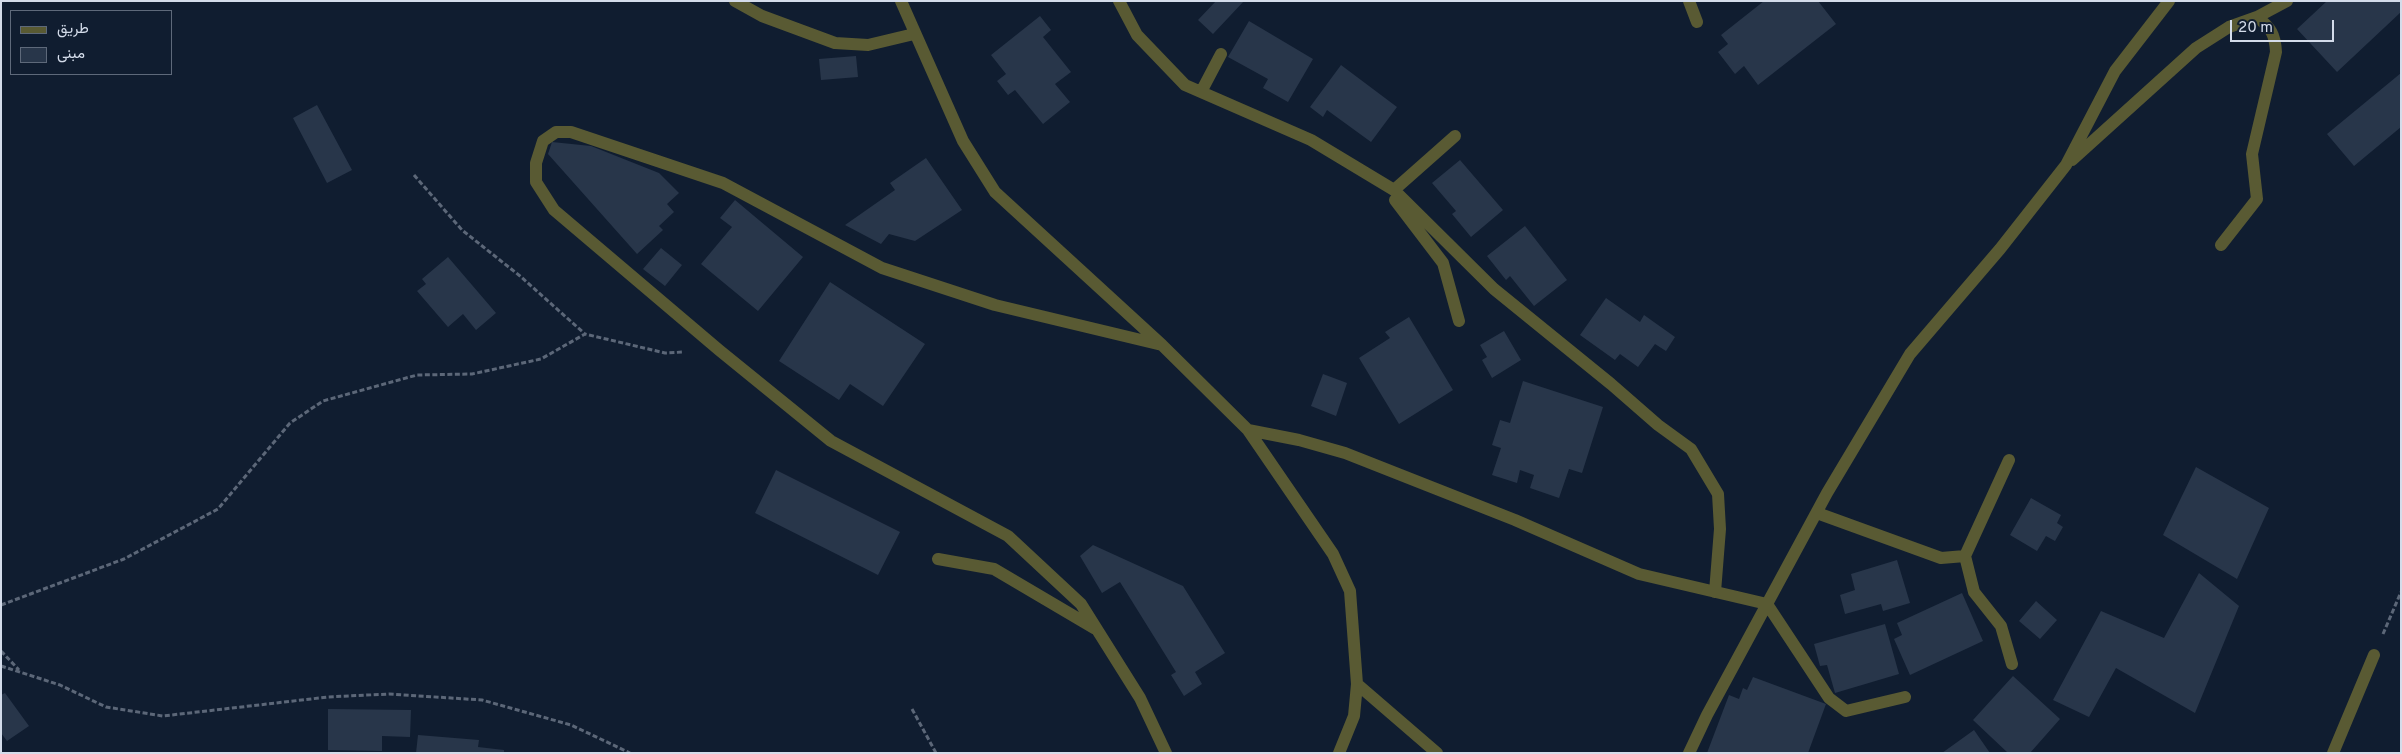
<!DOCTYPE html>
<html>
<head>
<meta charset="utf-8">
<style>
  body { margin:0 }
  #map { position:relative; width:2402px; height:754px; overflow:hidden; background:#101d30; font-family:Overpass,Vazirmatn,sans-serif }
  canvas { display:block }
  .frame { position:absolute; inset:0; border:2px solid #d4dcea; pointer-events:none }
  .legend { position:absolute; left:10px; top:10px; width:162px; height:65px; box-sizing:border-box; background:#101d30; border:1px solid #5e697a; margin:0; padding:6px 9px; list-style:none; font-size:15px; color:#d4dcea }
  .legend li { display:flex; align-items:center; gap:10px; height:25px }
  .legend b { width:25px; border:1px solid #5e697a }
  .scale { position:absolute; left:2230px; top:20px; width:104px; height:22px; box-sizing:border-box; border:2px solid #d4dcea; border-top:0; padding-left:6px; font-size:15px; line-height:18px; white-space:nowrap; color:#d4dcea; -webkit-text-stroke:4px #101d30; paint-order:stroke }
</style>
</head>
<body>
<div id="map">
<canvas width="2402" height="754"></canvas>
<div class="frame"></div>
<ul class="legend">
<li><b style="height:6px;background:#595a33"></b>طريق</li>
<li><b style="height:14px;background:#28364a"></b>مبنى</li>
</ul>
<div class="scale">20 m</div>
</div>
<script>
const c = document.querySelector('canvas').getContext('2d');
c.lineJoin = 'round';
function fillPath(path, color) {
  c.fillStyle = color;
  c.fill(path, 'evenodd');
}
function stroke(path, color, width, dash) {
  c.strokeStyle = color;
  c.lineWidth = width;
  c.lineCap = dash ? 'butt' : 'round';
  c.setLineDash(dash || []);
  c.stroke(path);
}
const building = new Path2D(`
  M1216 1H1244L1213 34 1198 20Z
  M1764 1H1818L1836 24 1758 85 1744 66 1735 74 1718 52 1728 44 1721 35Z
  M2327 1H2401V12L2337 72 2297 29Z
  M1040 16 1051 30 1043 37 1071 72 1055 84 1070 102 1043 124 1015 90 1008 95 997 81 1006 74 991 55Z
  M1249 21 1313 59 1288 102 1263 88 1268 79 1228 57Z
  M856 56 858 77 821 80 819 59Z
  M1341 65 1397 107 1371 142 1327 110 1323 117 1310 107Z
  M2401 73V127L2354 166 2327 134Z
  M317 105 352 170 327 183 293 118Z
  M552 142 591 146 659 173 679 193 667 204 674 212 659 226 663 230 637 254 548 154Z
  M926 158 962 210 915 241 889 234 881 244 845 225 895 190 890 183Z
  M1460 160 1503 210 1471 237 1452 214 1456 211 1432 183Z
  M735 200 803 257 758 311 701 264 732 227 720 218Z
  M1525 226 1567 280 1534 306 1510 276 1506 280 1487 256Z
  M661 248 682 265 665 286 643 269Z
  M448 257 496 313 476 330 463 314 448 327 417 291 426 284 422 279Z
  M830 282 925 344 883 406 850 384 839 400 779 361Z
  M1606 298 1640 322 1644 315 1675 337 1666 351 1655 344 1638 367 1620 354 1615 360 1580 335Z
  M1409 317 1453 390 1399 424 1359 358 1390 338 1385 332Z
  M1504 331 1521 360 1492 378 1482 360 1487 357 1480 345Z
  M1323 374 1347 383 1336 416 1311 406Z
  M1523 381 1603 407 1582 473 1569 469 1559 498 1530 488 1534 475 1520 470 1517 483 1492 475 1501 448 1492 445 1500 420 1510 423Z
  M2196 467 2269 508 2237 579 2163 535Z
  M776 470 900 532 878 575 755 513Z
  M2031 498 2061 515 2057 523 2063 527 2055 541 2046 536 2037 551 2010 535Z
  M1093 545 1183 586 1225 653 1195 672 1202 684 1184 696 1171 675 1176 672 1120 582 1102 593 1080 556Z
  M1897 560 1910 603 1883 611 1881 604 1845 614 1840 595 1855 590 1851 574Z
  M2199 573 2239 606 2195 713 2116 668 2089 717 2053 700 2101 611 2164 638Z
  M1962 593 1983 641 1910 675 1894 639 1902 635 1897 623Z
  M2036 601 2057 620 2040 639 2019 621Z
  M1885 624 1899 674 1835 693 1827 665 1820 666 1814 644Z
  M2013 676 2060 719 2030 753H2008L1973 720Z
  M1753 677 1826 704 1808 753H1707L1729 695 1739 699 1743 688 1747 690Z
  M5 693 29 726 7 741 1 733V695Z
  M328 709 411 710 410 737 382 736V751L328 750Z
  M1974 730 1990 753H1942Z
  M418 735 479 740 478 747 504 750V753H416Z`);
const path = new Path2D(`
  M414 175 462 230 520 276 585 334
  M1 605 124 559 218 509 290 423 323 401 417 375 472 374 541 359 585 334 665 353 684 352
  M2383 634 2401 592
  M1 651 19 670
  M1 666 60 685 106 707 163 716 328 697 389 694 482 700 571 725 630 753
  M912 709 936 753`);
const minor = new Path2D(`
  M735 1 762 16 835 43 868 45 914 34
  M901 1 963 141 995 192 1162 345 1248 430 1333 554 1350 591 1357 684 1354 716 1339 753
  M1119 1 1137 35 1185 85 1311 140 1394 190 1494 289 1611 384 1658 425 1691 449 1718 494 1720 529 1715 592
  M1689 1 1697 22
  M2257 17 2287 1
  M1201 92 1221 54
  M2072 160 2196 48 2229 27 2257 17C2271 28 2275 34 2276 52L2252 154 2257 199 2221 245
  M1394 190 1455 136
  M1395 200 1443 263 1459 321
  M1162 345 995 305 882 268 723 183 571 132H556L543 141 536 163V182L554 210 719 350 831 441 1008 536 1081 604 1140 698 1166 753
  M1248 430 1299 440 1345 453 1515 520 1639 574 1767 604 1829 698 1846 711 1905 697
  M1817 513 1941 558 1965 556 2009 460
  M1965 556 1974 592 2001 626 2012 664
  M938 559 994 569 1094 628
  M1357 684 1437 753
  M1689 753 1707 715 1827 493 1910 354 2000 249 2066 165 2115 71 2169 1
  M2333 753 2374 655`);
fillPath(building, '#28364a');
stroke(path, '#5c6778', 3, [5, 2.5]);
stroke(minor, '#595a33', 12);
</script>
</body>
</html>
